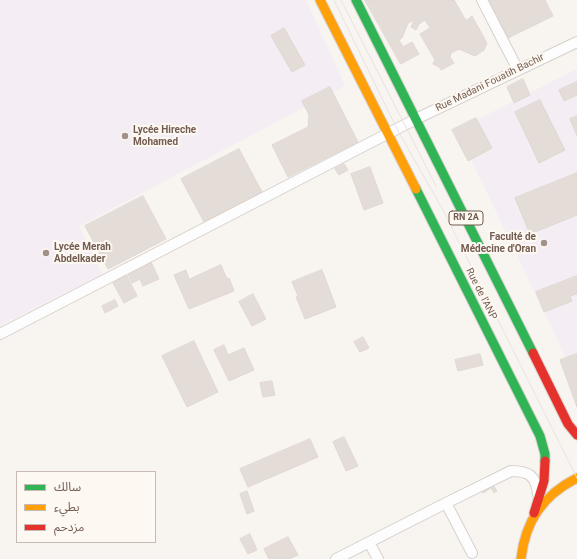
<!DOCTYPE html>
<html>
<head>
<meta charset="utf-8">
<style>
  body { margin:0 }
  #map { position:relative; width:577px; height:559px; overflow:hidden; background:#f8f4f0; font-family:Roboto,"Noto Sans Arabic",sans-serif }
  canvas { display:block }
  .legend { position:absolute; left:16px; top:471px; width:140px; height:72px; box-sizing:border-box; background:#fdf8f2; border:1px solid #c6bab2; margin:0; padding:5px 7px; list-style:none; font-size:12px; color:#735c51 }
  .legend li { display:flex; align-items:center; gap:8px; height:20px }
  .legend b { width:20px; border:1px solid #c6bab2 }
</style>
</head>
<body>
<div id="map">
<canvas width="577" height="559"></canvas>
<ul class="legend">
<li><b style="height:5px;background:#30b455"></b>سالك</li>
<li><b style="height:5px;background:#ff9f0a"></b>بطيء</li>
<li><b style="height:5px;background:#e5322d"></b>مزدحم</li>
</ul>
</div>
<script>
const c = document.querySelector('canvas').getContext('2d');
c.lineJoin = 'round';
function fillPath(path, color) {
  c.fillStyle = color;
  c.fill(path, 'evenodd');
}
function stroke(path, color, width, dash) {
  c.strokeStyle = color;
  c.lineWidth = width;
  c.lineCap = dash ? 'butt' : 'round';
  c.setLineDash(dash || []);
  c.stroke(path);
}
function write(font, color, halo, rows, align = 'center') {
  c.font = font + ' Roboto,sans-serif';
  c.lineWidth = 4;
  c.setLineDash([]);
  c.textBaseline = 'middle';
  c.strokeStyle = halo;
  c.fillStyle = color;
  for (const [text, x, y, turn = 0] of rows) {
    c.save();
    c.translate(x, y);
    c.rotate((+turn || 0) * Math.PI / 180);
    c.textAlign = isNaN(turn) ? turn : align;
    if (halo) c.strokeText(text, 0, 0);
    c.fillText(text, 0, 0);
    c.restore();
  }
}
const education = new Path2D(`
  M0 0H306L345 86 79 226 102 274 0 326Z
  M577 69V355L567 360 457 130Z`);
const building = new Path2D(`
  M365 0H454L465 19 467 20 472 16 487 43 484 50 475 56 459 49 451 53 450 57 454 63 441 70 439 67 433 64 435 60 420 34 430 28 425 20 419 24 416 30 411 27 414 20 408 23 402 38 399 40 403 47 412 42 419 54 401 64Z
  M488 0H545L553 16 506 39Z
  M284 28 305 65 292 72 271 36Z
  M523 79 530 95 514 103 507 87Z
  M577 82V95L564 101 559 90Z
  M330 87 358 142 288 177 272 145 308 127 309 115 302 101Z
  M540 100 565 150 539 163 515 112Z
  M577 116V136L570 119Z
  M476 118 492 148 468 161 452 130Z
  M239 149 262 192 204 222 181 179Z
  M344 164 348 170 339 175 335 169Z
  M370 167 383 203 364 210 351 174Z
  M577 173V215L530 234 515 198Z
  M143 196 166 239 108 269 85 226Z
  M151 262 159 279 143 286 140 279 132 283 127 272Z
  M221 265 227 279 229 278 234 291 189 309 174 275 186 270 189 279Z
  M322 270 336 307 305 319 296 297 298 296 292 282Z
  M126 274 137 296 124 303 112 281Z
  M577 276V294L570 296 572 301 544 312 536 292Z
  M253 294 266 319 252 326 239 302Z
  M115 300 118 306 105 313 102 306Z
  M363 337 369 348 360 352 354 342Z
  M194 341 218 392 187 407 162 356Z
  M224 345 228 355 244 348 254 370 229 381 214 350Z
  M480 354 483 365 458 371 455 360Z
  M577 354V407L560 360Z
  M272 381 275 395 263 397 260 383Z
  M344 437 358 466 346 471 333 442Z
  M310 439 318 457 248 487 240 469Z
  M491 482 497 491 494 493 491 488 483 493 480 488Z
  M247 491 254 511 247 514 240 494Z
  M250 534 257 550 248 554 240 539Z
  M288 537 298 555 289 559H269L264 549Z`);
const street = new Path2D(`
  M482 0 518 70
  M0 334 416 119 577 42
  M446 503 472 553
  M369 542 378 559
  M336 559 446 503 511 471C529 471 536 476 538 494`);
const fast = new Path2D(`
  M356 0 533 353
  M416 189 540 436 545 454V461`);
const slow = new Path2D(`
  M320 0 416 189
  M521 559C525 521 543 495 577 478`);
const jam = new Path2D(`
  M533 353 568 424 577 435
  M534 513 544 481 545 461`);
const tram = new Path2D(`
  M334 0 397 129 444 212 577 478
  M341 0 436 186`);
const markers = [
  [125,136,4,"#a29189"],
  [544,243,4,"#a29189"],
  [46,253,4,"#a29189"]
];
const shields = [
  [466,218,34]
];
const shieldNames = [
  ["RN 2A",466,218]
];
const streetNames = [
  ["Rue Madani Fouatih Bachir",490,83,-26],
  ["Rue de l'ANP",481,294,63]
];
const poiNames = [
  ["Lycée Hireche",133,130],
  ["Mohamed",133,142],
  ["Faculté de",536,237,"right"],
  ["Médecine d'Oran",536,249,"right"],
  ["Lycée Merah",54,247],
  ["Abdelkader",54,259]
];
fillPath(education, '#f4edf4');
fillPath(building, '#e4ddd7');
stroke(building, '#e0d7d2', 1);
stroke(street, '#d7d1cd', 12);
stroke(fast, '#d8d1cd', 11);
stroke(slow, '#d8d1cd', 11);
stroke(jam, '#d8d1cd', 11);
stroke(street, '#fefdfd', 10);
stroke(fast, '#30b455', 9);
stroke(slow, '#ff9f0a', 9);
stroke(jam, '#e5322d', 9);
stroke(tram, '#e5e3e6', 1);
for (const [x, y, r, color] of markers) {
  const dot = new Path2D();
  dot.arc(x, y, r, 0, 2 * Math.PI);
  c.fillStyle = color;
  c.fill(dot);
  stroke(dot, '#fdf8f2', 1.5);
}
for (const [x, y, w] of shields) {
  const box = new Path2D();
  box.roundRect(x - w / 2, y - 7, w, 14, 3);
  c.fillStyle = '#fdf8f2';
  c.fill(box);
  stroke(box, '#735c51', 1);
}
write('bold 9px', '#735c51', null, shieldNames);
write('10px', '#735c51', '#fdf8f2', streetNames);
write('bold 10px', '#735c51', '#fdf8f2', poiNames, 'left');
</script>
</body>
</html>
